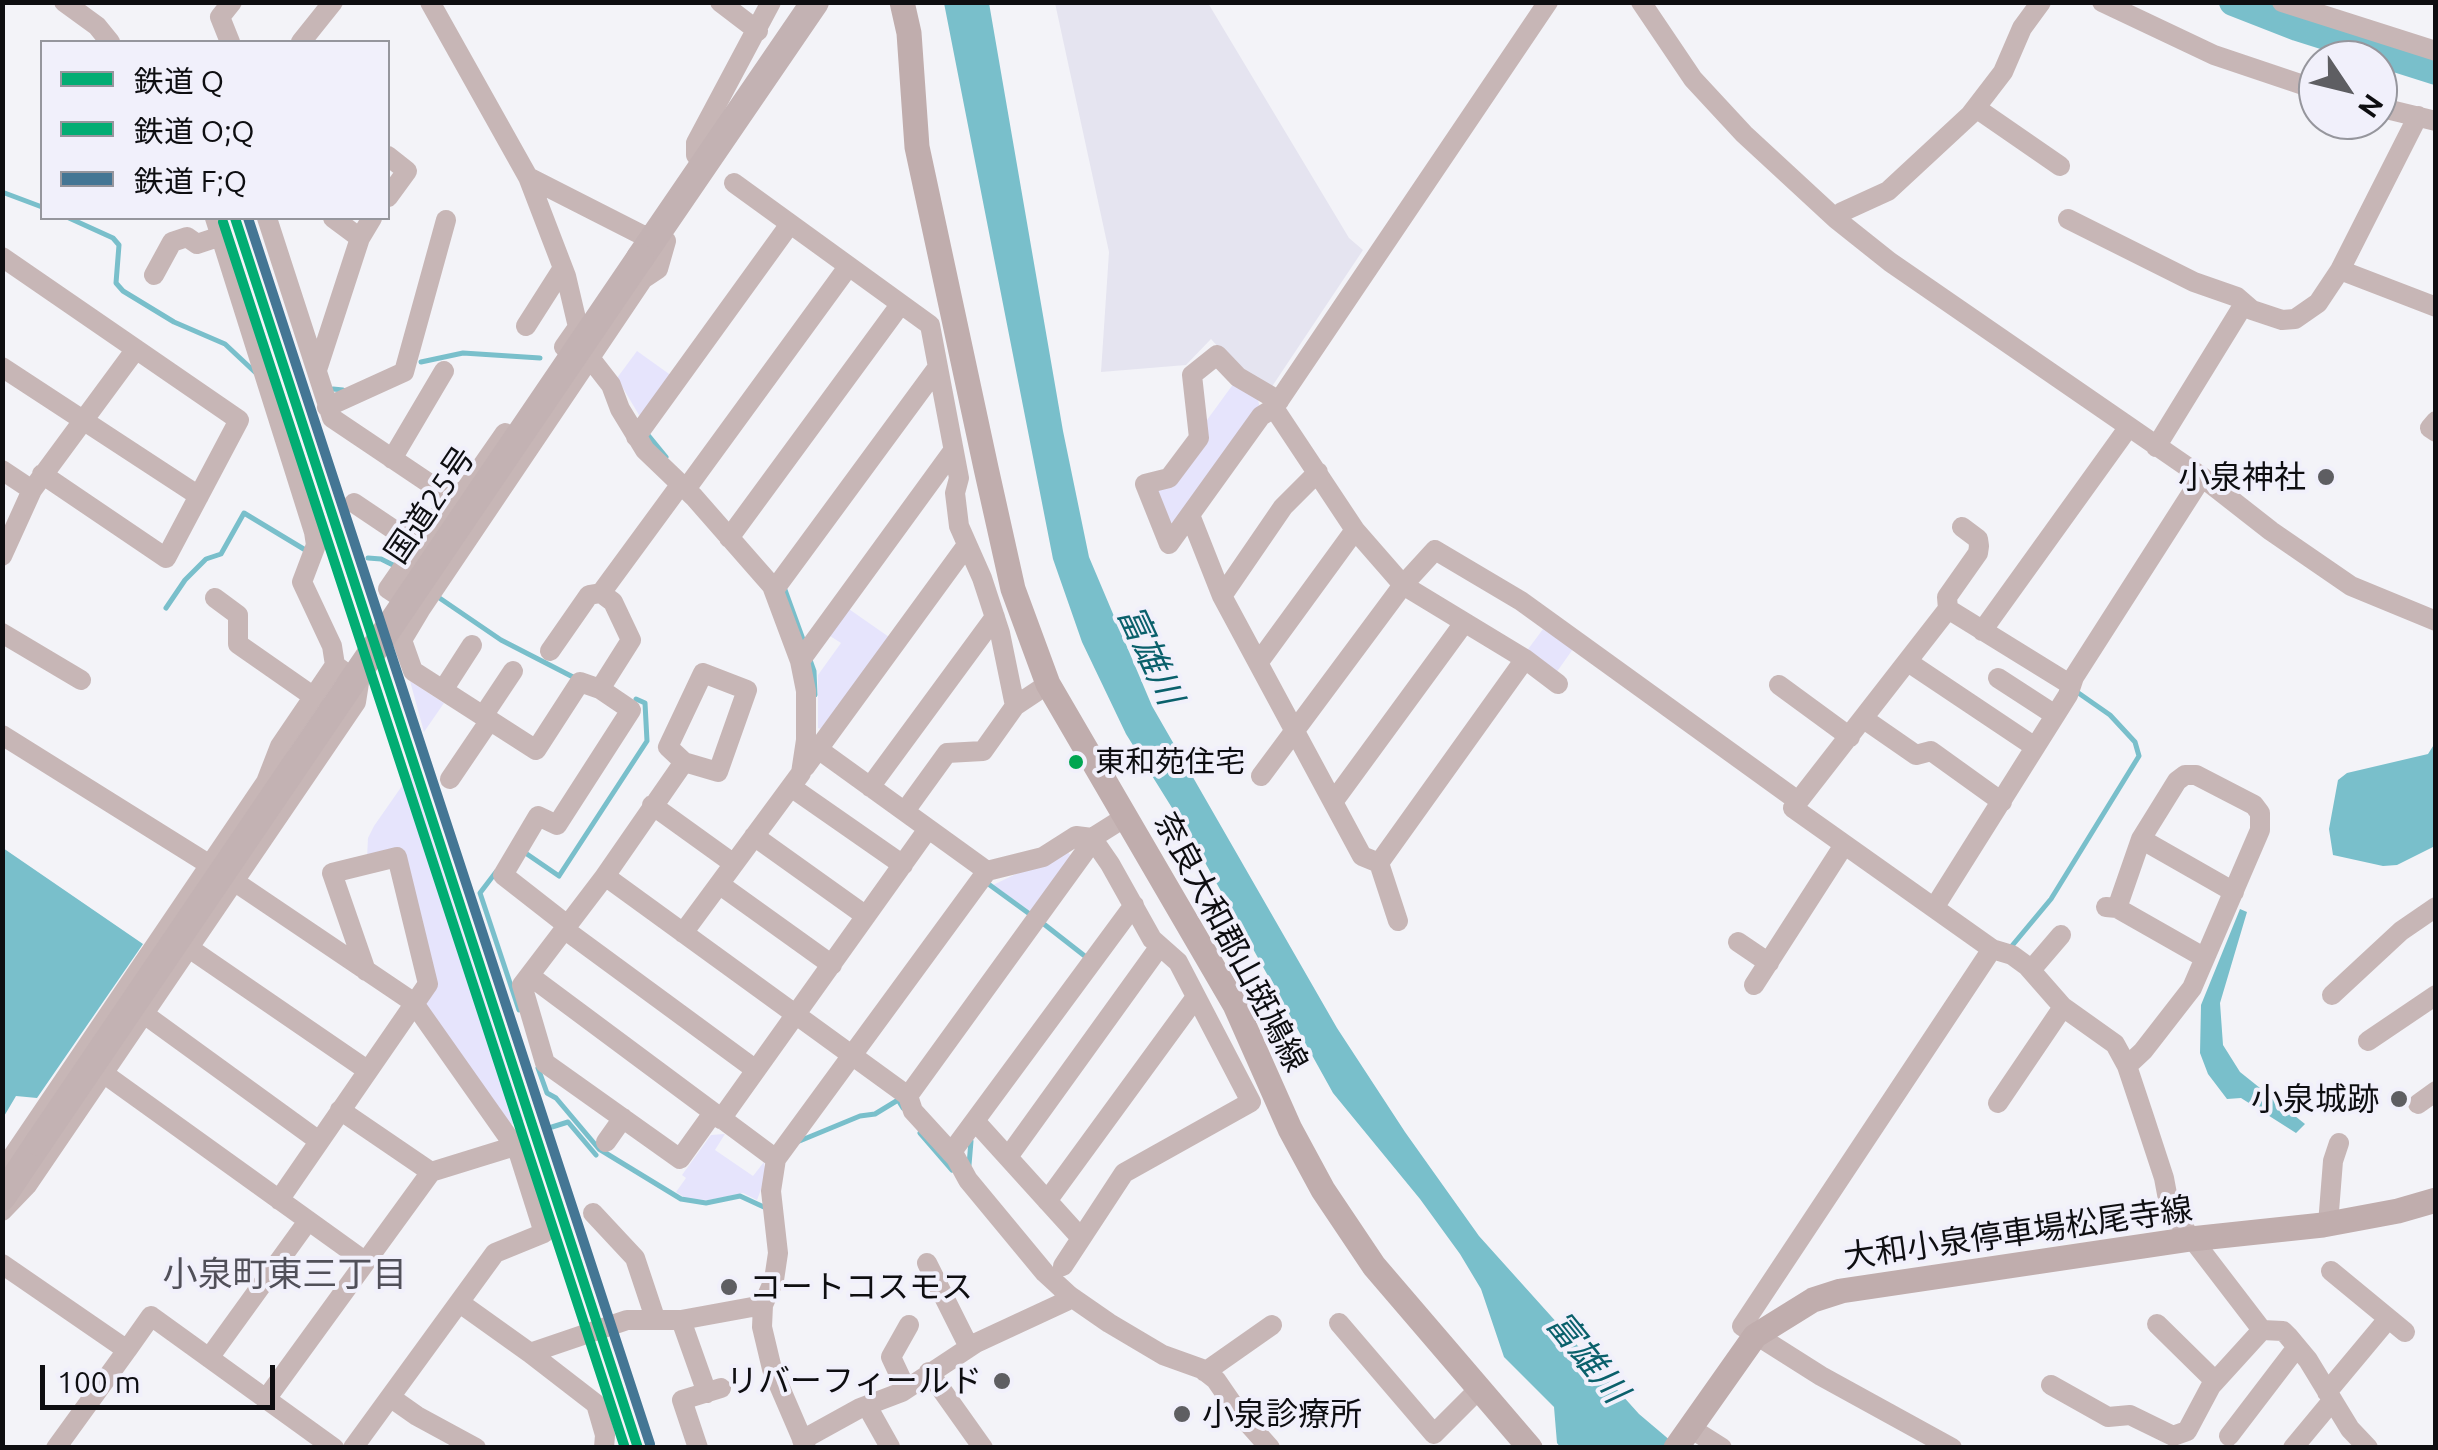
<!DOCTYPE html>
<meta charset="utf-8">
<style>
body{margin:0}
#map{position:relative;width:2438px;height:1450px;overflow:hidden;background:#f3f3f8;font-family:Ubuntu,"Noto Sans JP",sans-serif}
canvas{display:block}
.frame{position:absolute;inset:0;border:5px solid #0e0e11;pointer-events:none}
.legend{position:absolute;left:40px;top:40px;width:350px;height:180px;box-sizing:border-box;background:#f1f0fb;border:2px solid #96969d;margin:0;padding:12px 18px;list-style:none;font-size:30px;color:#0e0e11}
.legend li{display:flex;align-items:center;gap:20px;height:50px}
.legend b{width:50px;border:2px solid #96969d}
.north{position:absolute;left:2298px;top:40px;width:100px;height:100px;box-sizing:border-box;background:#f1f0fb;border:2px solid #96969d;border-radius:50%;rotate:125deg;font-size:28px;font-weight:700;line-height:40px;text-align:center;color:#0e0e11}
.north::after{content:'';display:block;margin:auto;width:35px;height:45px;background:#5e5e62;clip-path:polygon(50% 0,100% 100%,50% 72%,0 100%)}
.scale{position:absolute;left:40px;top:1365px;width:235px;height:45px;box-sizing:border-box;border:5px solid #0e0e11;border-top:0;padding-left:12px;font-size:30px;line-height:35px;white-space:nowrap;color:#0e0e11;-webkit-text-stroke:8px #f1f0fb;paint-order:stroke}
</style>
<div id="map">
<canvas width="2438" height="1450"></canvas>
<div class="frame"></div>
<ul class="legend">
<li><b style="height:12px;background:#02ad73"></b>鉄道 Q</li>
<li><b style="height:12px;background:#02ad73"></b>鉄道 O;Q</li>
<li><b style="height:12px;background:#447694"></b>鉄道 F;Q</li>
</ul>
<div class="north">N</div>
<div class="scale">100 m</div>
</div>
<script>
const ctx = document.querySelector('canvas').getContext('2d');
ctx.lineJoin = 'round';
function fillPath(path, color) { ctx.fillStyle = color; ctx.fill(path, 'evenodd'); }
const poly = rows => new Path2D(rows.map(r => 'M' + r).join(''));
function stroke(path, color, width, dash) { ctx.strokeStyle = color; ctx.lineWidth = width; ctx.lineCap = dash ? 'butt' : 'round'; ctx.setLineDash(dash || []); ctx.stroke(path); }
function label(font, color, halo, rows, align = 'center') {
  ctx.font = font + ' Ubuntu,"Noto Sans JP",sans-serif'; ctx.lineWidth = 8; ctx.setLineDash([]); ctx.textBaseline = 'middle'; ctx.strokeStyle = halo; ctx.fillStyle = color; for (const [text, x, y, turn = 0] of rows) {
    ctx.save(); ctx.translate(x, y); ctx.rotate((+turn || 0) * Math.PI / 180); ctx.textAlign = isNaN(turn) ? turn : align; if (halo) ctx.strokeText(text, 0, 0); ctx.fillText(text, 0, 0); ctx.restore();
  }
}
fillPath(poly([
 [1055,3,1208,3,1349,238,1363,250,1271,388,1237,368,1211,339,1186,365,1101,372,1109,252]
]), '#e5e4f0');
fillPath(poly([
 [637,351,672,376,645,414,639,415,617,378],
 [1234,383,1257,396,1260,408,1178,522,1167,523,1155,491,1203,438,1207,420],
 [846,607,889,637,821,729,818,728,818,675,841,643,827,634],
 [1543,629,1573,649,1556,673,1526,652],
 [410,681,444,703,424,732],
 [411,773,524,1121,508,1125,421,1000,401,853,367,858,368,838,374,826],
 [1066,850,1072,857,1033,913,993,885],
 [725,1134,715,1150,753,1176,764,1162,766,1176,757,1200,743,1193,708,1200,687,1199,676,1192,686,1178,682,1175,711,1135]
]), '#e6e4fc');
fillPath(poly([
 [944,3,989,3,1063,431,1089,557,1152,706,1337,1028,1405,1132,1479,1236,1639,1414,1678,1447,1561,1448,1557,1443,1554,1407,1504,1357,1481,1289,1460,1254,1420,1199,1333,1093,1197,848,1126,734,1082,642,1053,559],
 [2435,743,2435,846,2397,865,2383,866,2333,855,2329,829,2338,780,2347,773,2428,754],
 [3,848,143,944,37,1098,16,1096,3,1118],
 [2240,909,2247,912,2220,1003,2223,1045,2240,1072,2305,1124,2296,1133,2241,1098,2227,1099,2208,1074,2200,1053,2201,1005]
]), '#79bfcb');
stroke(poly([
 [2,192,42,207],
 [69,218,113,238,119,245,116,283,123,291,174,322,225,344,257,374],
 [421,362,463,353,540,358],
 [333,389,343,390],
 [648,435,666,457],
 [368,558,381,559,393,565],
 [784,587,804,642],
 [438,597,501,640,573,677],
 [166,608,185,580,206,559,221,554,244,513,307,551],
 [809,657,814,671,815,695],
 [524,852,559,876,647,741,645,703,636,699],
 [496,872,480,893,519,1010],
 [987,883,1031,915],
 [1040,921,1086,957],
 [2011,947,2051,899,2139,756,2135,742,2110,715,2077,692],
 [538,1068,547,1093,556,1098,599,1149,681,1199,706,1203,740,1196,766,1208],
 [552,1127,568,1122,596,1155],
 [920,1133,952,1170],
 [797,1142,860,1116,875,1114,898,1100,903,1108],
 [969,1165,971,1141]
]), '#79bfcb', 5);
stroke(poly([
 [2233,2,2297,27,2436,71]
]), '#79bfcb', 28);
stroke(poly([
 [64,2,97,26,110,42],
 [430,2,528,177,642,235,656,235,666,241,658,269,643,279,420,610,388,589,451,498,466,489,505,433],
 [720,2,758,31],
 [1641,2,1693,79,1744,134,1836,219,1890,262,2202,477,2271,531,2351,586,2436,621],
 [2102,2,2214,55,2318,90],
 [2282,2,2436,51],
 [230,42,220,17,232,2],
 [301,42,333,2],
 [2378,107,2436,121],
 [1976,108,2060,166],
 [388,156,407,171,388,197],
 [706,163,696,155,696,143,771,2],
 [528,177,566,276,578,327,564,347],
 [734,183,930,325,959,478,955,493,959,526,982,578,1000,633,1015,706],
 [215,218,314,532,316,545,302,582,332,646,335,665],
 [267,218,332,418,451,498],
 [333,218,360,238],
 [1836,219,1842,212,1888,191,1970,115,2003,72,2022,28,2041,2],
 [2068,219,2194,282,2237,297,2252,310,2282,320,2295,319,2318,303,2340,270,2418,116],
 [2,257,239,420,166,558,42,474],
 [2340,270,2436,307],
 [154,275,172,242,187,237,197,244,221,236],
 [526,326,563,268],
 [590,358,611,385,620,409,645,450,694,497,772,586,800,661,806,691,806,740,801,773,683,933],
 [2,367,199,496],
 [317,370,360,238,372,218],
 [327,407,404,372,446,220],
 [1274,408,1355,530,1403,585,1525,659,1558,684],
 [2436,421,2430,428,2436,432],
 [636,437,790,224],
 [2156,447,2244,304],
 [392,459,444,371],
 [2,470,32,490],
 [686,489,848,267],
 [354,503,418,546],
 [1190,515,1222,596,1362,856,1379,863],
 [1962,527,1978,539,1979,546,1978,553,1947,597,1948,609,1793,808,1992,949,2012,955,2027,966,2063,1007,2115,1044,2127,1066,2144,1117,2164,1178,2170,1210,2262,1330,2283,1331,2288,1336,2308,1360,2350,1429,2368,1448],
 [729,538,900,305],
 [1169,544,1261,416,1274,408,1548,2],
 [1169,544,1145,484,1169,478,1199,438,1192,375,1217,355,1238,377,1279,401],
 [2,556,32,490,136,349],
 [774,590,938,367],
 [1222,596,1283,507,1318,472],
 [215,598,238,615,238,644,314,697],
 [1948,609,2071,685],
 [420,610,402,640,413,671,536,750,580,682,600,689,631,710,557,825,538,816,503,875,567,925],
 [1982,631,2128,428],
 [2,633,81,680],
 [550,651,589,595,601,593],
 [800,661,953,451],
 [1908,662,2035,747],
 [1258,663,1355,530],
 [703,673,747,690,718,772,684,762,668,747,703,673],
 [1998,678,2055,715],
 [1779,685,1850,737],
 [600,689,631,640,613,602,601,593,681,484],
 [443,690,472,645],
 [483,716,513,671],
 [1864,719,1916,755,1931,751,2002,802],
 [2,735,210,865,413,1002,518,1151,544,1233,495,1253,353,1448],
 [818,749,987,871],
 [684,762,605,876,522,985,545,1063,680,1159,713,1113],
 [805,767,967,545],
 [1261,776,1403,585,1435,550,1521,601,1798,801],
 [450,779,490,720],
 [791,787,903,865],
 [870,787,995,617],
 [1333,802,1464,623],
 [652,805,734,864],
 [905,811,947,753,983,751,1015,706,1048,684],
 [754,836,866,916],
 [2141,839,2234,892],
 [1379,863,1525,659],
 [1379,863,1398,921],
 [605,876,908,1096,913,1111,956,1158,968,1180,1045,1273,1070,1296,1109,1323,1163,1355,1202,1369,1216,1380,1238,1412,1270,1448],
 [719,884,832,965],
 [2106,907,2117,908,2205,958],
 [1934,908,2068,695,2074,677,2202,477],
 [2117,908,2141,839,2177,781,2185,775,2196,775,2254,805,2260,813,2260,830,2192,988,2143,1051,2127,1066],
 [564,929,756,1070],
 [1738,942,1769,963],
 [189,948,367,1070],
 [2031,970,2061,935],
 [530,976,776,1159],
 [1754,985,1844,845],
 [2332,995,2401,931,2436,907],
 [144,1014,319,1141],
 [2368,1041,2436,995],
 [103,1073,366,1262],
 [908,1096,1092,842],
 [1998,1103,2063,1007],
 [2418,1104,2436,1091],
 [340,1110,431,1172],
 [721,1119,928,829],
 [975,1121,1081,1238],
 [606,1142,623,1118],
 [951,1153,1134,905],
 [1008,1157,1160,946],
 [2,1172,266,782,280,746,335,665,359,683,356,702,27,1185,2,1211],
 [279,1200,428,984,397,857,332,873,366,971],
 [1047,1201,1196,997],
 [593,1213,635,1258,655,1318],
 [2328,1224,2333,1161,2339,1143],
 [927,1263,969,1347],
 [2,1264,127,1350,151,1316,334,1448],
 [1063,1266,1124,1173,1251,1102,1178,962,1152,939,1110,864,1092,838],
 [2331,1271,2405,1332],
 [460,1303,530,1353,627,1320,681,1320,763,1305],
 [681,1320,707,1393],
 [1339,1323,1434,1434,1478,1390],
 [2157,1324,2215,1381],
 [530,1353,596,1404,605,1435,604,1448],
 [209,1358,308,1221],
 [929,1372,983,1448],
 [1205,1372,1272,1325],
 [2051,1385,2108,1417,2130,1415,2173,1436,2187,1431,2211,1386,2262,1330],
 [906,1389,891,1357,909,1325],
 [2327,1392,2388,1319],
 [390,1397,417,1416,476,1448],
 [266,1399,431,1172,515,1146],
 [867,1406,890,1447],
 [1692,1429,1722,1448],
 [2229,1436,2297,1347],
 [802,1440,860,1408,902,1392,976,1343,1073,1298],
 [56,1448,127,1350],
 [698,1448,682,1400,721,1388],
 [806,1448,772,1369,762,1327,763,1305,774,1280,778,1253,771,1191,776,1159,987,871,1043,857,1076,836,1092,838,1127,816],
 [1952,1448,1821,1376,1742,1326,1992,949],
 [2293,1448,2332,1401]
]), '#c7b6b6', 20);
stroke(poly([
 [902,2,909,33,917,147,986,468,1013,589,1048,684,1235,1005,1290,1129,1323,1190,1374,1266,1530,1448],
 [1676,1448,1755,1336,1813,1300,1841,1291,2191,1239,2323,1225,2398,1211,2436,1200]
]), '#c0adad', 25);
stroke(poly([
 [640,258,815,2],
 [2,1197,39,1142]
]), '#c3b2b3', 28);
stroke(poly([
 [39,1142,640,258]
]), '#c3b2b3', 28);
stroke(poly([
 [235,218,638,1448]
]), '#02ad73', 10);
stroke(poly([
 [223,222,625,1448]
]), '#02ad73', 10);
stroke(poly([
 [248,218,650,1444]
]), '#447694', 10);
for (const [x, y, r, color] of [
 [2326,477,10,"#5e5e62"],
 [1076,762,9,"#00a651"],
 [2399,1099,10,"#5e5e62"],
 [729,1287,10,"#5e5e62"],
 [1002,1381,10,"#5e5e62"],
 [1182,1414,10,"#5e5e62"]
]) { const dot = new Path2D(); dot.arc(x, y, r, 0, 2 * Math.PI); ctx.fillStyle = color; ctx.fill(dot); stroke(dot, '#f1f0fb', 4); }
label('30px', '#0e0e11', '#f1f0fb', [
 ["東和苑住宅",1095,762]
], 'left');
label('32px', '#0e0e11', '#f1f0fb', [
 ["小泉神社",2306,477],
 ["小泉城跡",2379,1099],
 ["コートコスモス",749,1287,"left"],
 ["リバーフィールド",982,1381],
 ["小泉診療所",1202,1414,"left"]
], 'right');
label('32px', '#0e0e11', '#f1f0fb', [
 ["国道25号",430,505,-56],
 ["奈良大和郡山斑鳩線",1231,942,62],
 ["大和小泉停車場松尾寺線",2018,1233,-8]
]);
label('italic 35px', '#0a606b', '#f1f0fb', [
 ["富雄川",1150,655,65],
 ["富雄川",1587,1357,51]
]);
label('35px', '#515059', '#f1f0fb', [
 ["小泉町東三丁目",285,1274]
]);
</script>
